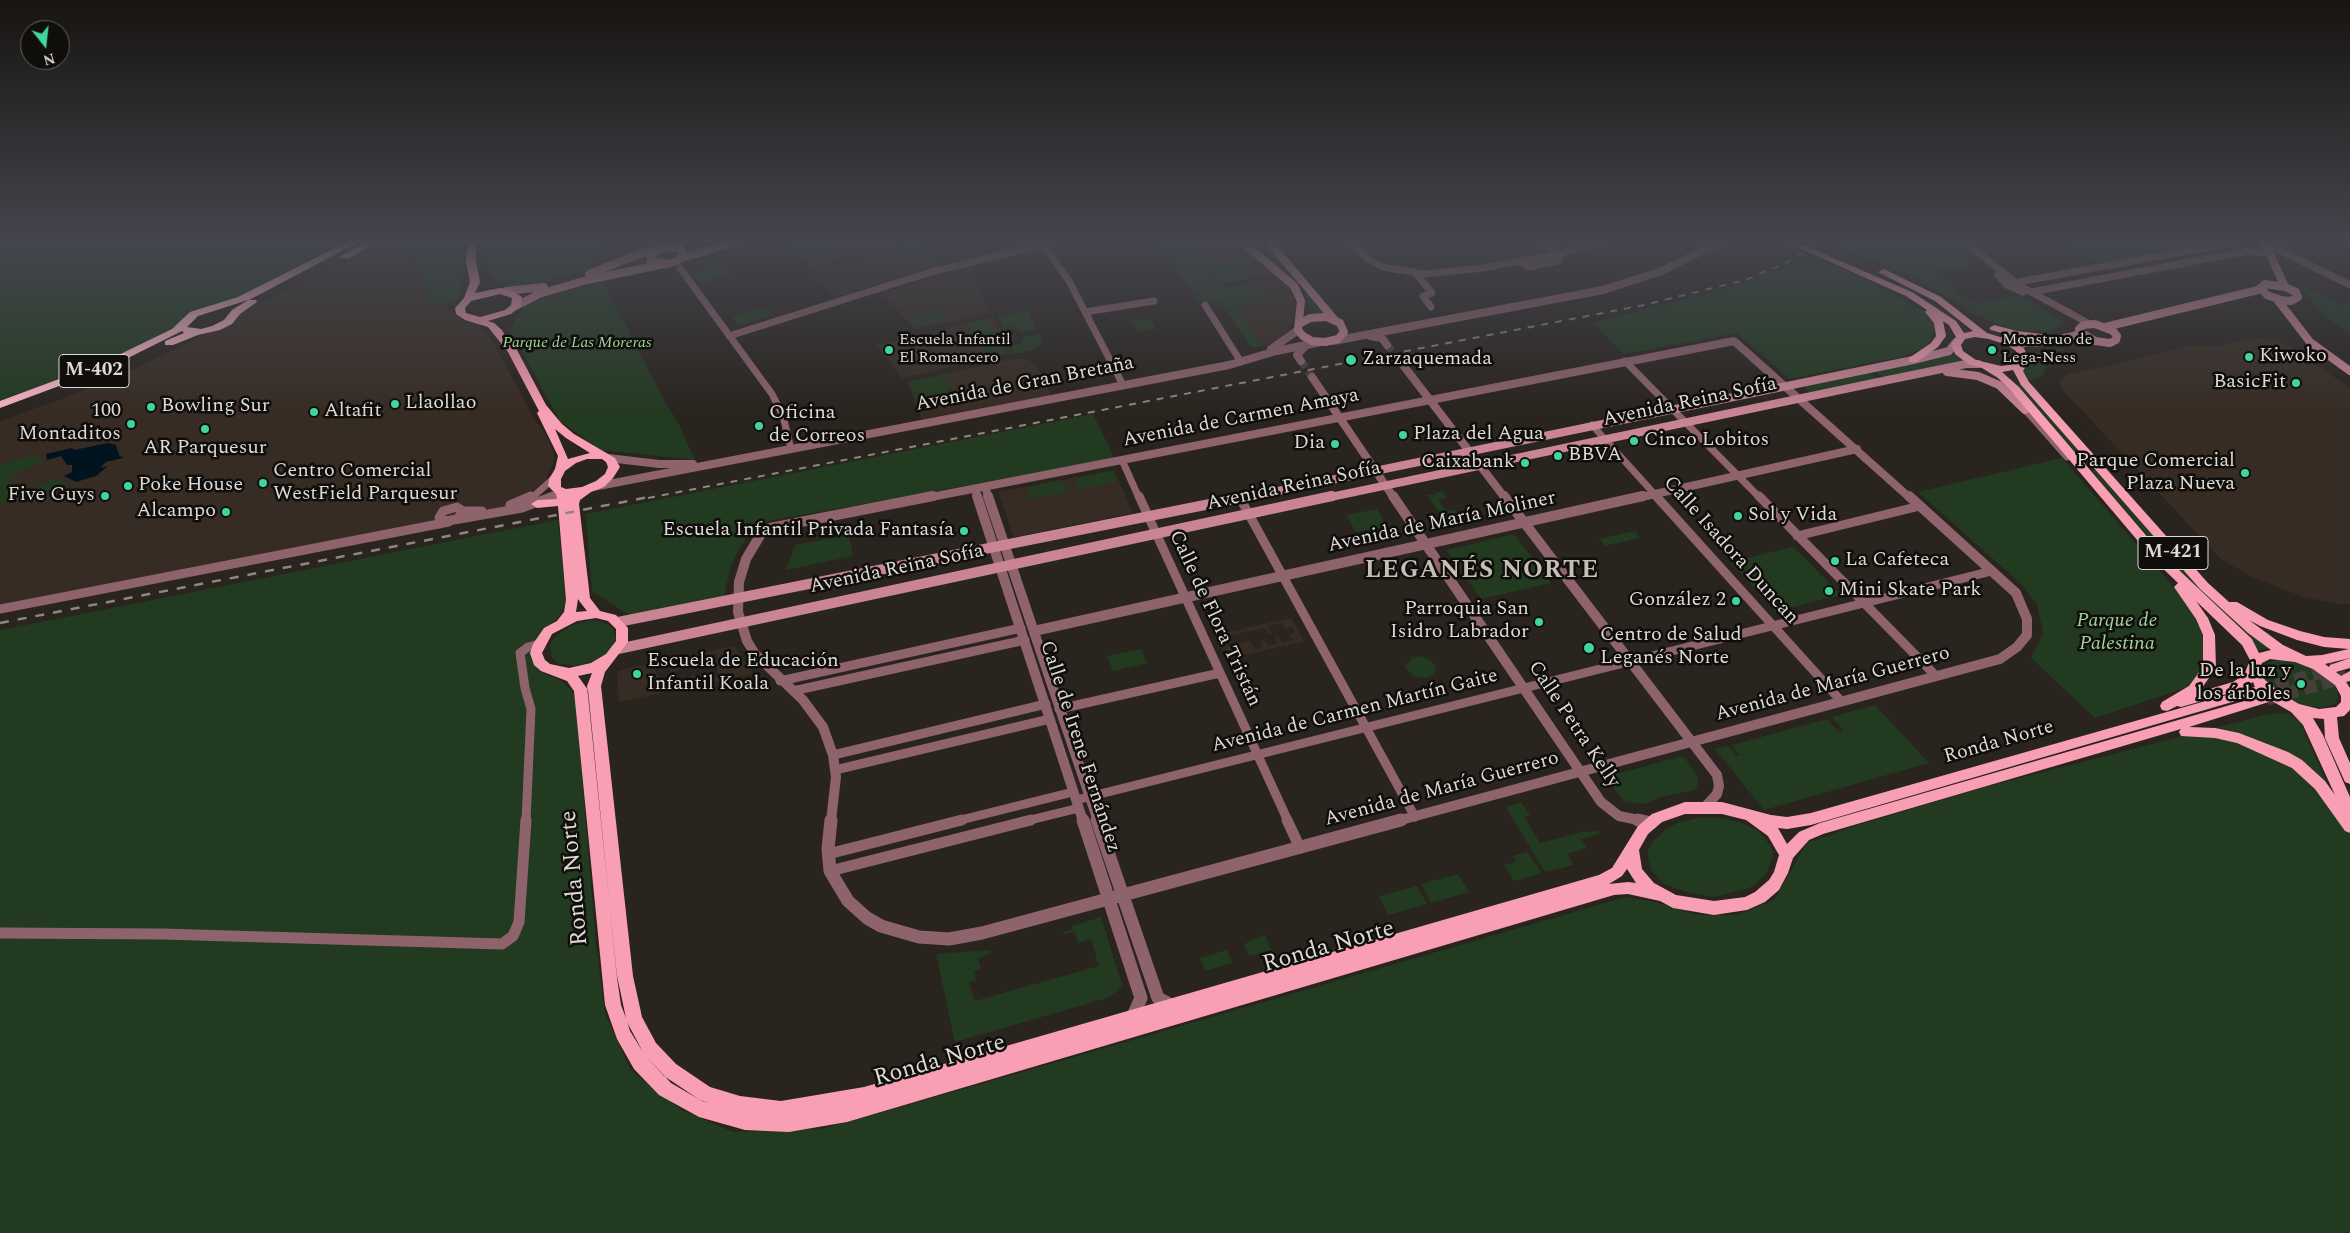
<!DOCTYPE html>
<meta charset="utf-8">
<style>
body{margin:0}
#map{position:relative;width:2350px;height:1233px;overflow:hidden;background:#2a241f;font-family:Spectral,serif}
canvas{display:block}
.north{position:absolute;left:20px;top:20px;width:50px;height:50px;box-sizing:border-box;background:#100e0b;border:1px solid #625f5c;border-radius:50%;rotate:164deg;font-size:14px;font-weight:700;line-height:20px;text-align:center;color:#ddd9d6}
.north::after{content:'';display:block;margin:auto;width:18px;height:22px;background:#41d4a1;clip-path:polygon(50% 0,100% 100%,50% 72%,0 100%)}
</style>
<div id="map">
<canvas width="2350" height="1233"></canvas>
<div class="north">N</div>
</div>
<script>
const ctx = document.querySelector('canvas').getContext('2d');
ctx.lineJoin = 'round';
function fillPath(path, color) { ctx.fillStyle = color; ctx.fill(path, 'evenodd'); }
const poly = rows => new Path2D(rows.map(r => 'M' + r).join(''));
function stroke(path, color, width, dash) { ctx.strokeStyle = color; ctx.lineWidth = width; ctx.lineCap = dash ? 'butt' : 'round'; ctx.setLineDash(dash || []); ctx.stroke(path); }
function label(font, color, halo, rows, align = 'center') {
  ctx.font = font + ' Spectral,serif'; ctx.lineWidth = 5; ctx.setLineDash([]); ctx.textBaseline = 'middle'; ctx.strokeStyle = halo; ctx.fillStyle = color; for (const [text, x, y, turn = 0] of rows) {
    ctx.save(); ctx.translate(x, y); ctx.rotate((+turn || 0) * Math.PI / 180); ctx.textAlign = isNaN(turn) ? turn : align; if (halo) ctx.strokeText(text, 0, 0); ctx.fillText(text, 0, 0); ctx.restore();
  }
}
fillPath(poly([
 [382,243,398,247,412,262,431,303,454,302,446,307,464,321,479,324,491,338,534,419,544,431,554,453,553,463,545,481,523,498,524,509,0,612,0,421,62,399,143,365,201,336,258,304],
 [797,243,896,243,812,268,789,245],
 [910,243,919,243,941,264,835,297,812,273],
 [1191,243,1236,243,1274,274,1218,284],
 [970,266,990,313,915,329,882,293],
 [1281,277,1291,287,1297,308,1296,319,1282,337,1263,347,1221,288],
 [994,317,1012,353,902,378,876,345],
 [2257,338,2275,340,2291,347,2350,388,2350,604,2339,604,2304,597,2272,585,2248,575,2220,558,2060,387,2060,379,2067,375,2195,345,2211,347],
 [1012,359,1024,359,1036,364,1051,395,922,419,907,382],
 [1114,470,1133,513,1014,537,998,492],
 [1291,618,1304,641,1228,659,1216,635],
 [1282,623,1285,629,1292,627,1295,633,1290,634,1293,640,1282,643,1278,636,1275,637,1278,643,1268,646,1264,640,1260,641,1263,647,1255,649,1250,641,1228,646,1223,637,1264,628,1268,634,1272,633,1268,626],
 [734,646,753,674,619,702,617,671],
 [716,653,717,663,714,666,717,666,718,677,696,681,695,675,690,676,690,683,656,690,656,679,659,678,659,675,656,675,655,665,669,662,670,672,679,671,678,661,693,658,694,667,702,666,702,656]
]), '#372c23');
fillPath(poly([
 [0,243,346,243,252,293,210,306,169,332,83,374,0,403],
 [389,243,464,243,462,280,457,301,432,303,414,260,399,247],
 [483,243,597,243,603,250,593,253,595,268,528,287,509,287,496,283,481,251],
 [800,243,831,243,836,248,803,258,792,245],
 [916,243,930,256,902,265,888,252],
 [1159,243,1189,243,1222,289,1255,283,1268,299,1234,306,1263,347,1251,347,1221,303,1199,302],
 [1253,243,1267,243,1330,315,1311,316,1305,291,1283,267],
 [1836,243,1951,243,1979,265,1932,270,1965,297,1975,303,2018,295,2065,322,2047,333,2005,328,1971,312,1913,275,1841,249],
 [2069,243,2191,243,2195,246,2094,264],
 [1809,258,1844,269,1920,309,1927,314,1935,326,1931,341,1921,349,1904,356,1790,379,1737,333,1625,354,1593,323,1727,288],
 [1240,261,1253,278,1220,284,1208,266],
 [722,265,730,275,700,284,693,273],
 [605,280,607,283,603,284,608,290,660,393,679,425,695,460,601,450,560,421,510,329,524,307,535,300],
 [2306,287,2340,305,2350,303,2350,334,2319,311,2303,289],
 [767,308,773,315,738,326,731,316,755,309],
 [941,309,949,317,917,328,910,320],
 [1028,310,1037,329,1022,332,1010,326,1004,330,1014,336,1010,344,1020,345,1024,337,1039,334,1043,342,1036,349,1014,354,997,316],
 [1150,318,1156,329,1137,332,1131,321],
 [986,319,1007,353,988,357,967,324],
 [2065,348,2052,356,2045,365,2043,376,2029,381,2024,375,2023,372,2031,363,2033,353],
 [1953,353,1965,362,1884,379,1873,370],
 [1868,371,1879,380,1812,394,1802,385],
 [944,375,953,397,918,404,910,382],
 [2021,384,2088,462,2084,462,2017,385],
 [1093,414,1115,459,768,521,751,531,739,549,730,569,724,597,631,616,592,591,586,514],
 [34,455,34,458,41,456,42,462,10,476,20,494,57,478,68,485,3,505,0,501,0,465],
 [2062,458,2190,606,2206,643,2200,683,2095,718,2031,658,2043,633,2037,604,2020,583,1918,492],
 [1113,470,1118,481,1079,489,1075,478],
 [2091,470,2095,470,2184,571,2269,648,2259,650,2171,563],
 [1063,480,1068,492,1031,499,1027,487],
 [1442,491,1447,498,1438,500,1447,511,1456,510,1460,516,1457,514,1445,519,1427,495,1435,495,1434,493],
 [1377,509,1387,526,1356,532,1346,515],
 [558,520,566,602,559,617,540,634,530,652,537,668,544,673,562,681,575,694,596,944,605,1014,631,1070,682,1110,733,1132,820,1129,884,1112,1626,897,1655,902,1698,915,1737,915,1774,900,1807,843,1855,826,1985,787,2269,714,2288,713,2300,722,2350,835,2350,1233,0,1233,0,630],
 [1635,531,1640,538,1605,546,1599,539],
 [1514,534,1551,583,1481,599,1446,550],
 [849,535,853,556,786,570,795,545],
 [1794,547,1818,572,1841,595,1776,611,1730,562],
 [590,620,600,621,613,628,616,639,609,652,593,662,574,666,557,663,552,658,550,645,554,638,570,626],
 [1141,649,1147,663,1113,671,1107,656],
 [1421,656,1430,660,1436,666,1434,674,1427,678,1413,676,1405,667,1412,658],
 [2278,659,2289,660,2312,668,2331,682,2337,690,2338,697,2336,703,2321,708,2298,704,2286,699,2268,685,2263,677,2262,670,2264,665],
 [1875,705,1929,763,1764,810,1715,749,1728,746,1737,756,1740,755,1732,745,1827,719,1839,732,1844,731,1832,717],
 [1683,756,1698,776,1697,787,1694,790,1661,797,1644,804,1625,802,1605,777],
 [1521,802,1530,815,1524,817,1540,843,1582,832,1598,831,1600,834,1581,839,1587,848,1567,854,1574,865,1545,872,1506,807],
 [1712,817,1740,822,1758,831,1771,846,1773,855,1767,872,1757,883,1749,888,1715,897,1690,893,1664,884,1651,870,1647,853,1651,844,1667,828,1678,823,1697,818],
 [1527,852,1542,873,1514,881,1504,865,1516,862,1513,856],
 [1458,874,1469,892,1431,903,1421,884],
 [1417,886,1427,904,1388,915,1379,896],
 [1101,917,1122,985,1117,991,1107,998,955,1042,936,954,990,950,991,954,978,958,981,969,974,971,976,980,969,982,975,1001,1099,966,1091,939,1078,943,1075,932,1063,934,1063,932,1073,929,1072,926],
 [1265,935,1271,950,1249,956,1244,944],
 [1227,950,1232,963,1205,971,1200,958]
]), '#223a20');
fillPath(poly([
 [108,443,116,445,119,455,123,458,106,462,100,468,108,466,96,476,76,482,64,476,72,472,72,465,67,465,61,456,47,460,46,454,72,448,74,450]
]), '#001420');
stroke(poly([
 [1387,345,1400,361],
 [1301,361,1312,377]
]), '#453f3a', 8, [8, 4]);
stroke(poly([
 [2258,691,2335,668],
 [2267,699,2346,677]
]), '#453f3a', 13, [13, 6]);
stroke(poly([
 [1042,243,1069,281,1123,385],
 [1351,243,1368,259,1383,267,1424,274,1482,268,1558,254,1598,243],
 [1544,243,1558,254],
 [1966,243,2020,286,2090,324],
 [2265,243,2350,285],
 [1520,261,1528,267,1558,261,1559,259,1555,255],
 [680,268,772,394,783,416,791,449],
 [1416,274,1432,293,1423,296,1431,307],
 [1998,275,2007,285,2023,292],
 [2018,282,2231,243],
 [2031,292,2248,251,2263,253],
 [1205,305,1241,362],
 [1085,312,1154,301],
 [729,336,931,272,1050,243],
 [1625,361,1760,498],
 [2021,405,2067,457],
 [1592,425,1658,498],
 [1122,460,1139,498],
 [528,498,535,495,555,477],
 [550,498,562,493]
]), '#8e636c', 7);
stroke(poly([
 [1139,496,1288,821],
 [1656,496,1841,701],
 [1759,496,1936,676],
 [1240,498,1415,817],
 [510,505,531,496],
 [457,507,463,511,457,519,445,521,439,518,443,511,457,507],
 [463,511,482,511],
 [454,520,522,508,553,496],
 [1797,536,1920,506],
 [0,609,449,522],
 [780,681,1021,628],
 [793,691,1025,640],
 [1059,709,1220,673],
 [833,755,1046,704],
 [835,770,1050,719],
 [1076,800,1992,571],
 [526,821,531,709,525,688,520,653,528,647,539,644],
 [957,821,1073,792],
 [1026,821,1079,808]
]), '#8e636c', 9);
stroke(poly([
 [1287,820,1300,848],
 [828,854,962,820],
 [830,871,1031,820],
 [0,933,163,934,502,944,513,936,519,922,526,820]
]), '#8e636c', 11);
stroke(poly([
 [1370,336,1382,338,1387,345],
 [1333,341,1603,290,1659,272,1719,243],
 [1271,349,1298,330],
 [1301,361,1297,355,1306,345],
 [1400,361,1505,498],
 [1312,377,1394,498],
 [608,458,659,464,693,464],
 [593,487,1229,365,1276,351,1321,342],
 [985,487,989,498],
 [975,489,978,498],
 [926,498,1734,341,1910,498],
 [1637,498,1857,449]
]), '#8e636c', 8);
stroke(poly([
 [977,496,1083,821],
 [988,496,1098,821],
 [1393,496,1601,802,1619,816,1643,821],
 [1504,496,1717,775,1719,786,1717,794,1705,807],
 [1034,631,1643,496],
 [831,821,836,777,833,755,823,727,803,700,755,654,747,641,738,612,739,582,746,559,761,534,770,528,933,496],
 [1397,821,2000,659,2017,647,2027,635,2027,619,2016,593,1909,496]
]), '#8e636c', 10);
stroke(poly([
 [831,820,828,849,830,871,848,901,867,918,881,926,919,937,949,939,982,933,1401,820],
 [1083,820,1141,998,1133,1016],
 [1097,820,1158,998,1171,1005],
 [1638,820,1651,823]
]), '#8e636c', 13);
stroke(poly([
 [1244,243,1294,286,1301,301,1298,330,1303,336,1312,341,1325,342,1338,339,1344,332,1340,323,1327,317,1310,318,1299,324],
 [1270,243,1334,319],
 [2265,243,2285,287],
 [666,247,681,248,684,255,677,261,667,264,651,261,651,254,666,247],
 [682,258,733,243],
 [589,274,639,254,654,251],
 [506,291,544,287],
 [2276,298,2310,342,2350,371],
 [516,306,539,294,587,280,664,264],
 [2095,324,2113,331,2117,336,2116,340,2110,343,2095,341,2080,332,2079,329,2083,325,2095,324],
 [2105,327,2258,290,2265,284,2285,287,2296,292,2298,297,2291,301,2281,300,2267,295,2261,288],
 [2004,340,2017,343,2036,343,2074,336,2080,332],
 [1947,372,1978,376,1999,385,2025,410],
 [1244,498,1913,360,1949,351,1956,342],
 [1326,498,1883,381,1966,364,1978,364]
]), '#ca8595', 8);
stroke(poly([
 [618,622,1250,496],
 [618,649,1332,496]
]), '#ca8595', 10);
fillPath(poly([
 [468,243,476,243,476,261,480,282,475,293,500,288,513,291,522,297,521,306,511,314,488,321,494,323,502,330,509,342,516,348,546,405,562,424,574,434,615,458,620,467,613,478,604,487,591,492,580,500,579,504,590,598,600,611,616,615,628,628,628,642,605,672,601,686,633,976,642,1017,656,1043,676,1064,710,1087,740,1096,781,1101,864,1087,1599,875,1612,868,1638,826,1652,814,1685,802,1722,802,1771,815,1787,817,1811,813,2255,687,2253,682,2237,691,2181,707,2177,706,2167,711,2162,710,2160,706,2162,702,2189,686,2203,667,2203,635,2196,619,2174,587,2178,583,2154,560,2011,391,1998,378,1982,368,1968,364,1955,354,1951,345,1956,337,1949,325,1943,321,1946,336,1938,347,1917,362,1909,362,1909,358,1931,343,1936,336,1934,323,1925,312,1927,310,1906,296,1788,243,1799,243,1912,292,1956,321,1964,333,1973,331,1935,301,1878,272,1883,269,1886,270,1941,297,1987,333,2013,341,2024,348,2029,361,2023,371,2029,382,2208,583,2229,602,2237,602,2268,620,2300,631,2324,637,2350,639,2350,658,2325,664,2329,667,2330,665,2350,658,2350,668,2336,672,2341,676,2350,671,2350,681,2346,682,2350,688,2350,710,2344,716,2337,717,2339,738,2350,763,2350,784,2345,782,2325,738,2324,719,2313,718,2323,735,2350,797,2350,833,2345,831,2315,789,2292,768,2237,743,2215,738,2181,736,2179,732,2181,729,1823,834,1809,840,1793,858,1788,873,1779,890,1765,902,1747,910,1714,915,1673,908,1660,901,1628,894,1614,895,847,1122,789,1132,745,1130,699,1117,659,1095,634,1069,617,1039,605,1005,574,691,567,681,541,671,534,665,530,653,533,644,544,628,557,621,564,612,566,600,558,506,537,508,531,504,537,500,557,499,556,494,548,486,549,479,555,469,558,456,537,413,539,411,508,352,488,327,465,320,456,314,455,308,464,298,470,282,466,261,468,243],
 [500,294,512,298,511,305,505,310,480,317,466,313,465,308,471,301,500,294],
 [1975,337,1989,339,2007,345,2016,351,2019,361,2016,364,2001,366,1976,360,1963,351,1961,345,1965,339,1975,337],
 [2013,370,2021,385,2200,589,2248,633,2271,650,2259,653,2252,639,2162,554,2019,387,2002,372,2013,370],
 [555,429,566,438,590,453,568,459,555,429],
 [587,459,602,459,606,462,608,467,605,474,596,481,582,487,566,489,561,487,561,479,565,471,576,463,587,459],
 [578,599,580,602,587,611,576,612,578,599],
 [2196,601,2242,645,2250,660,2244,675,2233,682,2199,692,2216,668,2215,635,2208,618,2196,601],
 [596,618,608,621,616,629,616,641,606,654,591,663,569,668,550,664,545,660,542,653,552,634,577,621,596,618],
 [2249,620,2260,626,2297,640,2324,647,2349,649,2322,655,2306,656,2283,645,2249,620],
 [2270,659,2295,662,2313,669,2335,685,2341,696,2341,702,2336,707,2319,709,2299,704,2282,694,2265,680,2260,670,2262,663,2270,659],
 [592,673,587,686,617,976,626,1018,621,1005,617,978,588,690,578,676,592,673],
 [2263,693,2265,695,1820,823,1799,832,1787,844,1778,828,1787,829,1811,825,2263,693],
 [2272,701,2291,712,2303,725,2335,795,2325,781,2302,760,2288,752,2239,733,2215,728,2189,727,2272,701],
 [1685,814,1722,814,1746,820,1768,836,1779,855,1774,872,1769,880,1755,892,1745,897,1714,901,1676,895,1654,883,1642,869,1639,850,1648,834,1662,822,1685,814],
 [1627,869,1636,883,1628,882,1609,884,1622,876,1627,869],
 [627,1021,628,1024,643,1052,630,1031,627,1021],
 [645,1055,664,1076,700,1100,710,1103,702,1101,671,1083,645,1055],
 [1994,325,2017,331,2058,336,2063,339,2058,342,2016,337,1991,330,1989,328,1994,325]
]), '#f99fb4');
fillPath(poly([
 [345,243,357,243,249,300,256,300,257,302,240,314,232,324,220,330,198,335,173,345,165,345,165,341,184,333,182,331,110,367,0,408,0,401,102,363,172,329,190,312,238,297,345,243],
 [248,300,232,310,224,320,212,326,201,329,187,327,198,316,248,300],
 [364,243,376,243,348,259,339,257,364,243]
]), '#fab6c6');
stroke(poly([
 [648,498,1644,305,1745,280,1784,264,1821,243]
]), '#8c8783', 2, [7, 7]);
stroke(poly([
 [0,623,654,496]
]), '#8c8783', 2.5, [9, 9]);
const sky = ctx.createLinearGradient(0, 0, 0, 416);
sky.addColorStop(0, '#171411');
sky.addColorStop(0.58, '#44454d');
sky.addColorStop(1, '#44454d00');
ctx.fillStyle = sky;
ctx.fillRect(0, 0, 2350, 416);
for (const [x, y, r, color] of [
 [889,350,5,"#41d4a1"],
 [1992,350,5,"#41d4a1"],
 [2249,357,5,"#41d4a1"],
 [1351,360,6,"#41d4a1"],
 [2296,383,5,"#41d4a1"],
 [395,404,5,"#41d4a1"],
 [151,407,5,"#41d4a1"],
 [314,412,5,"#41d4a1"],
 [131,424,5,"#41d4a1"],
 [759,426,5,"#41d4a1"],
 [205,429,5,"#41d4a1"],
 [1403,435,5,"#41d4a1"],
 [1634,441,5,"#41d4a1"],
 [1335,444,5,"#41d4a1"],
 [1558,456,5,"#41d4a1"],
 [1525,463,5,"#41d4a1"],
 [2245,473,5,"#41d4a1"],
 [263,483,5,"#41d4a1"],
 [128,486,5,"#41d4a1"],
 [105,496,5,"#41d4a1"],
 [226,512,5,"#41d4a1"],
 [1738,516,5,"#41d4a1"],
 [964,531,5,"#41d4a1"],
 [1835,561,5,"#41d4a1"],
 [1829,591,5,"#41d4a1"],
 [1736,601,5,"#41d4a1"],
 [1539,622,5,"#41d4a1"],
 [1589,648,6,"#41d4a1"],
 [637,674,5,"#41d4a1"],
 [2301,684,5,"#41d4a1"]
]) { const dot = new Path2D(); dot.arc(x, y, r, 0, 2 * Math.PI); ctx.fillStyle = color; ctx.fill(dot); stroke(dot, '#100e0b', 2); }
label('16px', '#ddd9d6', '#100e0b', [
 ["Escuela Infantil",899,341],
 ["El Romancero",899,359],
 ["Monstruo de",2002,341],
 ["Lega-Ness",2002,359]
], 'left');
label('italic 16px', '#9fd59b', '#100e0b', [
 ["Parque de Las Moreras",577,344]
]);
for (const [x, y, w] of [
 [94,371,70],
 [2173,553,70]
]) { const box = new Path2D(); box.roundRect(x - w / 2, y - 16.5, w, 33, 4); ctx.fillStyle = '#100e0b'; ctx.fill(box); stroke(box, '#ddd9d6', 1); }
label('bold 19px', '#ddd9d6', null, [
 ["M-402",94,371],
 ["M-421",2173,553]
]);
label('20px', '#ddd9d6', '#100e0b', [
 ["Kiwoko",2259,357],
 ["Zarzaquemada",1362,360],
 ["BasicFit",2286,383,"right"],
 ["Llaollao",405,404],
 ["Bowling Sur",161,407],
 ["100",121,412,"right"],
 ["Montaditos",121,435,"right"],
 ["Altafit",324,412],
 ["Oficina",769,414],
 ["de Correos",769,437],
 ["Plaza del Agua",1413,435],
 ["Cinco Lobitos",1644,441],
 ["Dia",1325,444,"right"],
 ["AR Parquesur",205,449,"center"],
 ["BBVA",1568,456],
 ["Parque Comercial",2235,462,"right"],
 ["Plaza Nueva",2235,485,"right"],
 ["Caixabank",1515,463,"right"],
 ["Centro Comercial",273,472],
 ["WestField Parquesur",273,495],
 ["Poke House",138,486],
 ["Five Guys",95,496,"right"],
 ["Alcampo",216,512,"right"],
 ["Sol y Vida",1748,516],
 ["Escuela Infantil Privada Fantasía",954,531,"right"],
 ["La Cafeteca",1845,561],
 ["Mini Skate Park",1839,591],
 ["González 2",1726,601,"right"],
 ["Parroquia San",1529,610,"right"],
 ["Isidro Labrador",1529,633,"right"],
 ["Centro de Salud",1600,636],
 ["Leganés Norte",1600,659],
 ["Escuela de Educación",647,662],
 ["Infantil Koala",647,685],
 ["De la luz y",2291,672,"right"],
 ["los árboles",2291,695,"right"]
], 'left');
label('20px', '#ddd9d6', '#100e0b', [
 ["Avenida de Gran Bretaña",1025,385,-11],
 ["Avenida Reina Sofía",1690,403,-12],
 ["Avenida de Carmen Amaya",1241,419,-11],
 ["Avenida Reina Sofía",1294,487,-12],
 ["Avenida de María Moliner",1442,523,-12],
 ["Calle Isadora Duncan",1730,551,48],
 ["Avenida Reina Sofía",897,570,-12],
 ["Calle de Flora Tristán",1214,619,65],
 ["Avenida de María Guerrero",1833,685,-15],
 ["Avenida de Carmen Martín Gaite",1355,712,-14],
 ["Calle Petra Kelly",1573,725,56],
 ["Ronda Norte",1999,743,-16],
 ["Calle de Irene Fernández",1079,747,72],
 ["Avenida de María Guerrero",1442,790,-15]
]);
label('italic 20px', '#9fd59b', '#100e0b', [
 ["Parque de",2117,622],
 ["Palestina",2117,645]
]);
label('24px', '#ddd9d6', '#100e0b', [
 ["Ronda Norte",576,878,-95],
 ["Ronda Norte",1329,948,-16],
 ["Ronda Norte",940,1062,-16]
]);
ctx.letterSpacing = '1px';
label('bold 25px', '#c5bdb6', '#100e0b', [
 ["LEGANÉS NORTE",1482,572]
]);
ctx.letterSpacing = '0px';
</script>
